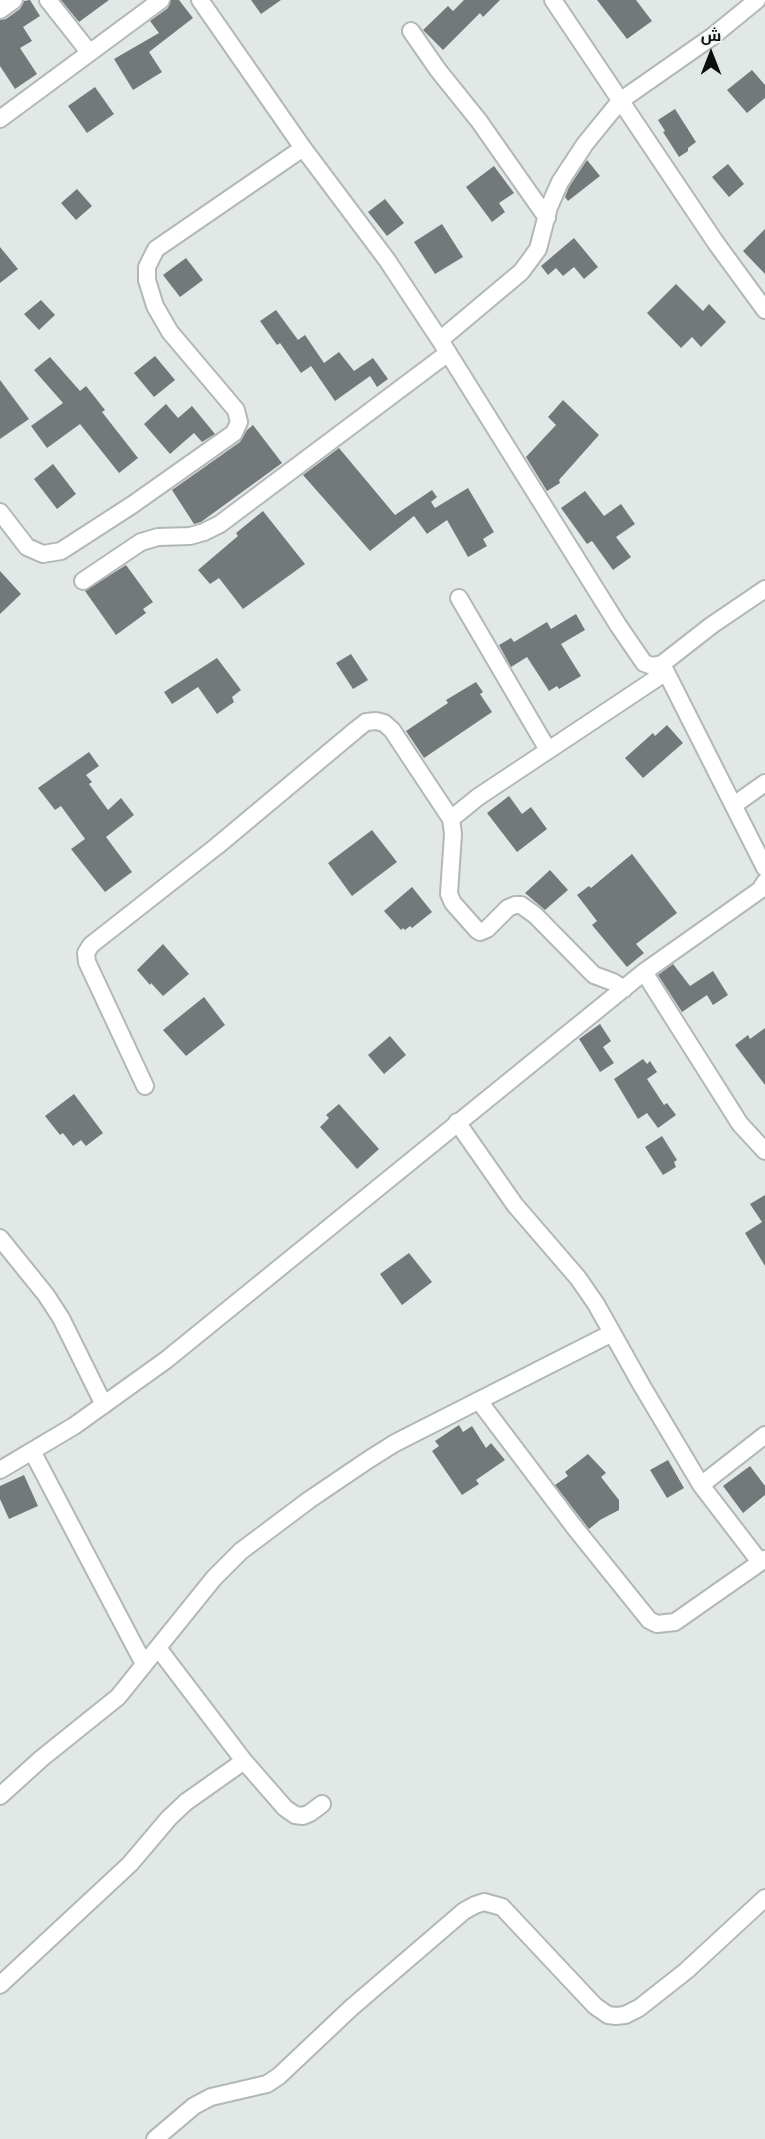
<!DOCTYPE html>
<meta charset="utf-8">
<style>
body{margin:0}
#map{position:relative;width:765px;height:2139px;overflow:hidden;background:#e2e8e6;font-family:Figtree,Cairo,sans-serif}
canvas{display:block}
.north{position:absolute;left:681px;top:24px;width:60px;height:60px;-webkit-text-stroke:4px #eff6f4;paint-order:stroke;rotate:0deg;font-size:16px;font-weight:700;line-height:24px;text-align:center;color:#0c0f0e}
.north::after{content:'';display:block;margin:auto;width:21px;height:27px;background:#0c0f0e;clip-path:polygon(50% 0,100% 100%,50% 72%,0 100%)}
</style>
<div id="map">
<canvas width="765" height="2139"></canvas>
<div class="north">ش</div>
</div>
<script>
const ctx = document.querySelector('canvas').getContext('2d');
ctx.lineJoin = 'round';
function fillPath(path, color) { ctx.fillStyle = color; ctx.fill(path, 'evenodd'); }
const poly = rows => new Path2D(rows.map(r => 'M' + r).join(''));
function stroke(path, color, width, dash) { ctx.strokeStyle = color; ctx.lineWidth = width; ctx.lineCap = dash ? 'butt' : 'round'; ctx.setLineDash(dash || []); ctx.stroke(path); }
fillPath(poly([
 [30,0,40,16,23,27,32,41,20,48,37,74,15,89,0,66,0,20,6,19,20,9,24,1],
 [61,0,109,0,79,22],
 [171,0,179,0,193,18,149,52,162,72,133,90,114,59,159,33,150,21,168,8],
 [251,0,281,0,261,14],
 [464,0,500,0,483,17,480,13,443,50,423,30,448,6,453,11],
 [597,0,636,0,652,21,627,39],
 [752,70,765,85,765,98,747,113,727,90],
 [95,87,114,114,87,133,68,106],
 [675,109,696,142,688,148,688,151,679,157,663,132,665,131,658,120],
 [587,160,600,176,568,201,565,197,569,187],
 [728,164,744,184,729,197,712,177],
 [494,166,514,193,499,203,505,212,492,222,466,187],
 [77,189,92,206,76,220,61,203],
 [385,199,404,223,387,236,368,212],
 [442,224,463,257,435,274,414,242],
 [765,229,765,274,743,251],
 [574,238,598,267,584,279,574,267,563,276,556,268,548,275,541,266],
 [0,247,18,269,0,283],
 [186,258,203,280,180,297,163,275],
 [676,284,703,311,709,304,726,322,701,347,692,337,681,348,647,313],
 [41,300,55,315,39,330,24,314],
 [276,310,298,340,305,335,324,363,339,352,354,371,373,358,388,379,377,387,370,376,335,401,311,366,301,373,280,343,277,345,260,321],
 [155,356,175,380,154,397,134,373],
 [50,357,80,391,86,386,105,410,102,412,138,458,119,473,80,424,47,448,31,426,63,403,34,370],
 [0,380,29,419,0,439],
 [563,400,599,435,559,480,560,483,547,491,526,457,556,425,548,417],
 [166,404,178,418,192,406,215,434,202,442,194,433,170,454,144,424],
 [253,425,282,463,201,522,194,524,172,490,240,442,247,430],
 [339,448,395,515,432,490,437,497,431,502,435,508,468,488,494,532,483,539,487,546,468,557,447,520,427,534,414,516,370,551,303,475],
 [53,464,76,494,57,509,34,479],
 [585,491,604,516,621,504,635,524,616,537,631,557,613,570,592,541,587,544,561,508],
 [263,511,305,564,243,609,219,578,210,584,198,570,238,536,236,533],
 [126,565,153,602,143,609,146,613,116,635,85,591],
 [0,571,21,594,0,614],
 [576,614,585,630,561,644,581,676,559,689,557,686,549,691,527,657,511,667,499,645,511,638,514,642,547,622,551,629],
 [351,654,368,680,353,689,336,663],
 [217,658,241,690,232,697,234,702,217,714,198,687,172,704,164,692],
 [476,682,483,692,480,694,492,712,424,758,406,731,448,703,446,700],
 [667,725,683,743,643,778,625,758,653,733,655,736],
 [89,752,99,766,86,775,92,782,89,784,108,810,121,798,134,815,106,837,132,872,105,892,71,849,85,839,61,806,55,810,38,788],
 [509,796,522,814,531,807,547,829,517,852,487,813],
 [372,830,397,862,352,896,328,863],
 [632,854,677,913,636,944,644,953,627,967,592,925,597,921,577,895,589,886,591,888],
 [550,870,568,890,545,910,525,893],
 [412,887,432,912,412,928,410,926,405,930,403,928,401,930,384,911],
 [163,944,189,974,163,996,151,983,150,985,137,970],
 [673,964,690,986,713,971,728,995,713,1005,707,995,682,1012,658,975],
 [204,997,225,1025,186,1056,163,1030],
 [600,1024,611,1041,603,1047,614,1063,600,1072,579,1039],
 [765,1028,765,1085,735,1045,748,1035,750,1039],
 [390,1036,406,1055,384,1074,368,1055],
 [643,1059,647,1064,650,1061,657,1072,647,1079,664,1105,667,1103,676,1115,658,1128,647,1113,638,1119,614,1079],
 [74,1094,103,1133,86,1146,81,1140,73,1146,63,1133,60,1135,45,1116],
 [339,1104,379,1149,357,1169,320,1127,329,1118,326,1115],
 [662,1136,677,1160,674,1162,676,1167,663,1175,645,1147],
 [765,1195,765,1266,745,1233,762,1222,750,1204],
 [409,1253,432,1282,402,1305,380,1274],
 [459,1425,463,1432,472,1426,486,1448,491,1443,505,1460,476,1480,479,1484,462,1495,432,1451,439,1446,435,1441],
 [588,1454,606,1473,601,1477,619,1500,619,1510,600,1520,589,1529,555,1485,568,1476,565,1472],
 [668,1460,684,1488,667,1498,650,1470],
 [750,1466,765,1486,765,1495,743,1513,723,1486],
 [24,1475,38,1506,9,1519,0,1499,0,1486]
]), '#73797a');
const street = poly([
 [48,0,89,52],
 [200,0,303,148,387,260,440,340,618,625,644,663,652,666,662,664,712,625,765,589],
 [553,0,716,243,765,310],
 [0,10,14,0],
 [411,31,438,70,479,121,547,218],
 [0,119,161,0],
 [440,340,521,272,530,260,538,249,549,207,560,182,585,144,620,101,713,36,757,0],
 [0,512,27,547,43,554,61,551,132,505,234,433,239,422,236,410,170,332,155,306,147,280,147,267,156,249,303,148],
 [83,581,141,542,158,537,190,536,204,532,220,524,448,353],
 [459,598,548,750],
 [662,664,765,868],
 [734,805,765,783],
 [451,819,453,834,449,894,453,903,477,930,480,932,487,929,508,908,515,905,521,905,535,915,594,975,613,982,624,989],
 [644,972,740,1124,765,1151],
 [145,1086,87,962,86,953,91,945,217,846,357,729,366,722,376,721,384,723,392,730,451,819,478,797,666,672],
 [457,1122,515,1205,578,1278,596,1304,642,1386,701,1485,760,1562],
 [0,1238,46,1295,61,1318,104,1405],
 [479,1401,575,1528,649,1620,657,1624,675,1622,765,1559],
 [32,1451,144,1664],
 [0,1470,74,1426,166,1360,644,972,760,890,765,882],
 [701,1485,765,1435],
 [158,1648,244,1761,285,1808,295,1815,303,1816,310,1813,322,1804],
 [0,1796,42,1758,118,1697,214,1578,241,1551,309,1500,368,1460,395,1443,612,1333],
 [0,1985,130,1864,169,1818,186,1802,244,1761],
 [155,2139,194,2106,211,2097,267,2084,279,2076,351,2008,464,1911,475,1905,484,1902,502,1907,595,2006,608,2015,616,2016,625,2015,639,2008,686,1971,765,1898]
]);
stroke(street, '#b1b8b6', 20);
stroke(street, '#fff', 16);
</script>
